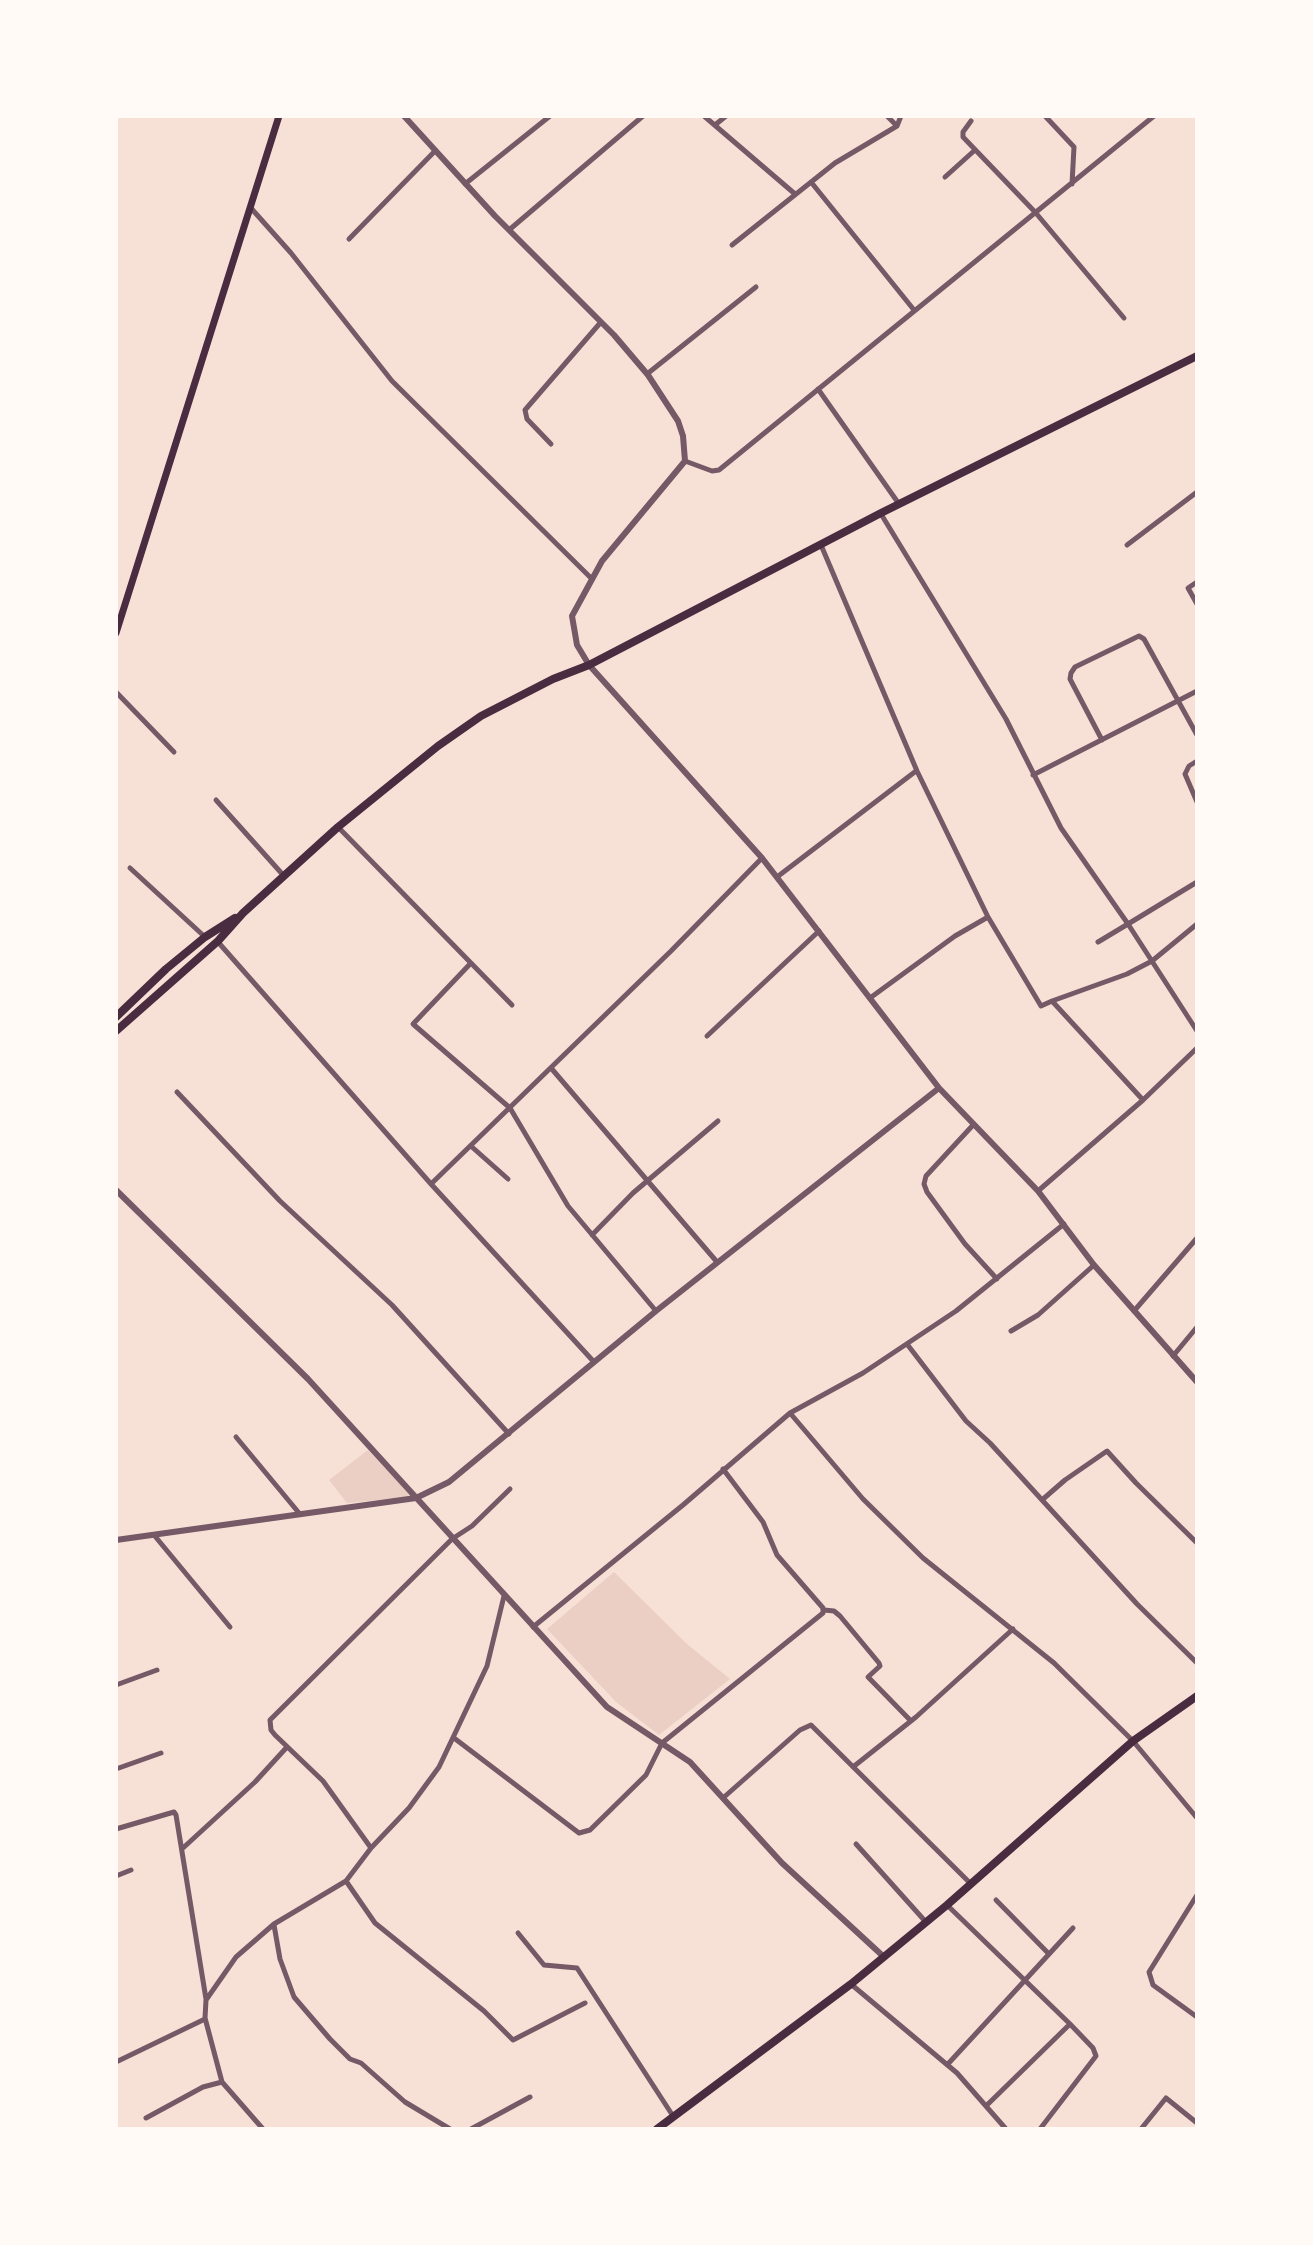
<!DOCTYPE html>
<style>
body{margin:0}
#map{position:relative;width:1313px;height:2245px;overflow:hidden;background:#f7e1d7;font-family:"Fira Sans Condensed",sans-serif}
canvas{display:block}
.frame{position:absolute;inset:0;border:118px solid #fffaf5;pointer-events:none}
</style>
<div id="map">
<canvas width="1313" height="2245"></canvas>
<div class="frame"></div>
</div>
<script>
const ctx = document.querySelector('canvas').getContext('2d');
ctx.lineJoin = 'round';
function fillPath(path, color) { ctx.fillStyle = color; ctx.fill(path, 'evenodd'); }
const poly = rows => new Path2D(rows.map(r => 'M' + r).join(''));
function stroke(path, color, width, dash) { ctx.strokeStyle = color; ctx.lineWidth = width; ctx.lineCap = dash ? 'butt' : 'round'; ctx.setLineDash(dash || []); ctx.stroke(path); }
fillPath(poly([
 [368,1450,412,1497,347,1503,329,1480],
 [614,1572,687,1644,730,1679,659,1735,616,1702,547,1629]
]), '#ebcfc5');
stroke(poly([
 [704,116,795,194],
 [887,116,897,126],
 [1045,116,1074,147,1072,184],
 [971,121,963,132,963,137,1035,212,1124,318],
 [715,125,726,116],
 [945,177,975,150],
 [811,182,914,310],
 [465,184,550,116],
 [250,207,291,253,392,381,592,579],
 [509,230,643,116],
 [349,239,435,151],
 [732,245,835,163,897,126,901,116],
 [647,374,756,287],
 [818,389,899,504],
 [551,444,527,419,525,410,601,322],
 [685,461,712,471,719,470,1154,116],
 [881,514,1006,719,1061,828,1128,924,1098,942],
 [821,545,917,771,988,917],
 [1127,545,1197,492],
 [1197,582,1188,588,1197,604],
 [116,692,174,752],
 [1102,740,1070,679,1071,673,1075,667,1139,636,1144,639,1197,735],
 [1197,761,1189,766,1185,774,1197,802],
 [1033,775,1197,691],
 [216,800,284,876],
 [338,827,512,1005],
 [130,868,205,937],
 [777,877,916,771],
 [1197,882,1128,924,1197,1031],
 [218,942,431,1184,594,1362],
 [470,964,413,1024,510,1108,568,1206,656,1311],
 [870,998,955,936,988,917,1041,1006,1052,1001],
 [707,1036,819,931],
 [551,1068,717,1262],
 [177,1092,280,1201,392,1305,509,1434],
 [1143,1100,1052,1001,1127,974,1152,961,1197,924],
 [974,1124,926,1176,924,1184,927,1192,965,1244,997,1279],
 [472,1147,508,1179],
 [431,1184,671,951,762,858],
 [1038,1191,1143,1100,1197,1048],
 [592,1235,633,1193,718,1121],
 [1134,1311,1197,1238],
 [1011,1331,1038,1315,1094,1265],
 [907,1344,966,1421,990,1443,1137,1604,1197,1663],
 [1173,1356,1197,1327],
 [790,1413,863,1499,923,1558,1054,1663,1133,1741,1197,1818],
 [236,1437,299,1513],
 [1042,1500,1065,1480,1107,1451,1136,1483,1197,1543],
 [154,1535,230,1627],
 [824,1610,834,1611,840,1616,879,1663,880,1666,868,1677,911,1721],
 [533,1627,683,1505,790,1413,863,1373,956,1311,1064,1224],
 [116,1685,157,1670],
 [454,1738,579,1833,590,1830,646,1775,662,1743,823,1613,823,1608,777,1555,763,1522,723,1469],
 [853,1767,916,1717,1013,1629],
 [116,1769,161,1753],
 [723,1798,800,1730,811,1725,970,1883],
 [116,1829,174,1812,176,1815,206,1999],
 [856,1844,925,1921],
 [183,1848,255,1782,287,1747],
 [371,1848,323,1781,275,1735,271,1730,270,1720,452,1539,472,1526,510,1489],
 [116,1876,131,1870],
 [346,1881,375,1923,484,2011,513,2040,585,2003],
 [1197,1895,1149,1972,1153,1985,1197,2017],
 [996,1900,1049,1954],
 [947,1905,1070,2024,986,2106],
 [274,1925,280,1959,294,1997,330,2039,350,2059,361,2063,405,2102,450,2129],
 [518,1933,544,1965,577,1968,673,2116],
 [852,1985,957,2073,1006,2129],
 [116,2062,205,2019],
 [947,2065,1073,1928],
 [146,2118,203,2087,222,2082],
 [263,2129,222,2082,205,2018,206,2000,236,1957,274,1924,346,1881,371,1848,409,1808,439,1767,487,1666,504,1596],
 [471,2129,530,2097],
 [1040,2129,1096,2056,1093,2048,1070,2024],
 [1141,2129,1166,2098,1197,2123]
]), '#755966', 5);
stroke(poly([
 [404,116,495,216,614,335,648,375,678,421,683,436,685,461,602,561,572,616,577,645,589,665,762,858,939,1088,1038,1191,1094,1265,1197,1382],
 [116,1190,308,1379,607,1707,690,1762,782,1863,884,1957],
 [116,1540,416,1498,449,1482,656,1311,939,1088]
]), '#755966', 6);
stroke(poly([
 [116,633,279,116]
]), '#4a2c40', 7);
stroke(poly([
 [657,2129,851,1984,947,1905,1133,1741,1197,1696]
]), '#4a2c40', 8);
stroke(poly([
 [116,1017,166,969,205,937,235,918],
 [116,1031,218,941,243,913,338,827,438,746,481,716,553,679,589,665,881,513,1197,356]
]), '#4a2c40', 8);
</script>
